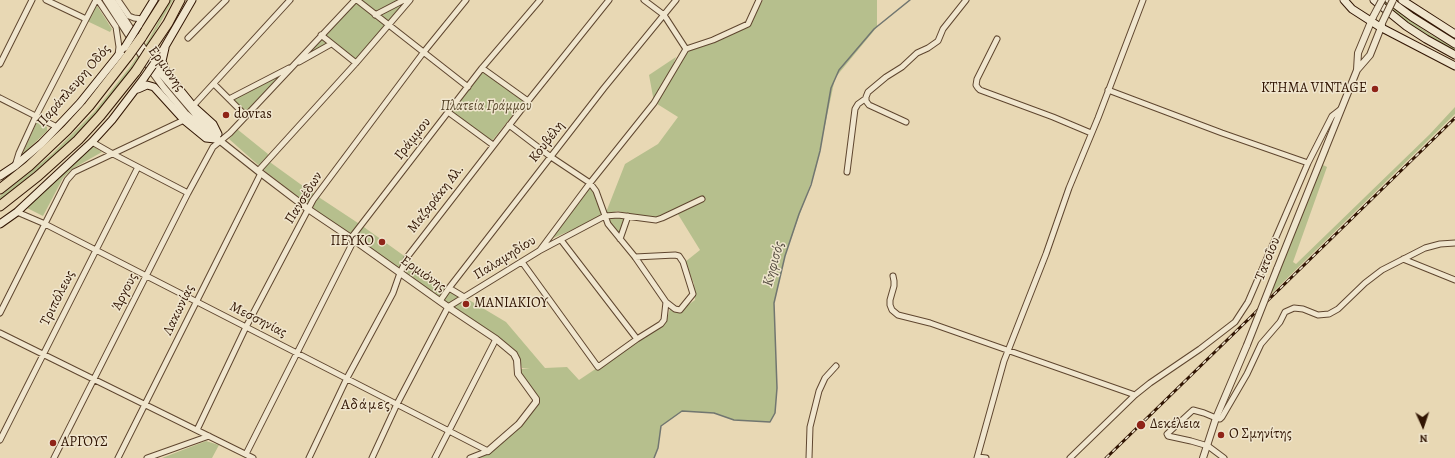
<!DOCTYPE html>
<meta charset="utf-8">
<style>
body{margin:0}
#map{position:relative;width:1455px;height:458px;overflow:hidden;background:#e8d8b4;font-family:Alegreya,serif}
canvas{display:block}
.north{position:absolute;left:1403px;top:406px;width:40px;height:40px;-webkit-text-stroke:3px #f0e6ce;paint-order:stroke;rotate:177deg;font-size:11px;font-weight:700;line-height:16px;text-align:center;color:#311503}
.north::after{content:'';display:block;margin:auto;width:14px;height:18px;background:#311503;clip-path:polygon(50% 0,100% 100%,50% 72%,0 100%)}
</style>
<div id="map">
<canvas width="1455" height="458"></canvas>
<div class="north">N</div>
</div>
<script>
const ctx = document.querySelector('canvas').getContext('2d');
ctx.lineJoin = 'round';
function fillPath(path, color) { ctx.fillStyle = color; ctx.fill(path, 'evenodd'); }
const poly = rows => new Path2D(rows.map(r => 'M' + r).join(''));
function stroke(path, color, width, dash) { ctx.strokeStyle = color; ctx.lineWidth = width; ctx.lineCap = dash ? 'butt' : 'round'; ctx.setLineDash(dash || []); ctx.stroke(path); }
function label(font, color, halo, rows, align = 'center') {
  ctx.font = font + ' Alegreya,serif'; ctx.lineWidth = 3; ctx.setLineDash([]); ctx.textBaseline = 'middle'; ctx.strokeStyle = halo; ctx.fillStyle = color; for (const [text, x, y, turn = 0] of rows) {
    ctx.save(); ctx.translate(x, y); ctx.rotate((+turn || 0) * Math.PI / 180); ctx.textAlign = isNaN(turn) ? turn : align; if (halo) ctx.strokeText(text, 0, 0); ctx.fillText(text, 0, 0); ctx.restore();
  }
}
fillPath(poly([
 [170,0,173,0,150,41,114,93,96,114,75,137,54,156,0,200,0,196,52,154,94,112,130,67,149,39],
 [354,0,412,0,356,63,331,44,295,65],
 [763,0,877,0,877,27,835,78,816,168,785,256,774,303,777,388,775,413,770,422,734,420,714,413,682,411,661,426,658,448,654,458,472,458,517,428,538,406,539,401,521,377,519,371,522,369,530,368,522,368,518,353,499,337,450,305,307,204,265,171,229,139,237,129,268,154,267,160,314,194,361,225,449,288,506,322,545,368,567,367,579,380,666,322,670,309,681,310,695,300,694,284,685,262,700,250,676,211,662,218,649,219,627,213,617,211,606,215,626,218,620,237,605,216,546,241,590,183,605,215,625,164,658,144,678,117,654,102,649,75,676,57,669,76,687,52,749,26],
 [1378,0,1384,0,1411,21,1430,34,1455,48,1455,52,1428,37,1409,24],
 [96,4,112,29,110,32,87,21],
 [292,67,246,116,229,99],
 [482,68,524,101,491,142,448,112],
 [1455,107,1455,114,1270,295,1327,151,1329,151,1323,165,1327,167,1293,262,1296,264,1430,134],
 [39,121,47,127,47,131,22,155,37,122],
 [91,145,102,152,72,169,63,178,43,216,25,207],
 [206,441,219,445,212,458,162,458]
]), '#b6bf8d');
stroke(poly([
 [654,458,658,448,661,426,682,411,714,413,734,420,770,422,775,413,777,388,774,303,785,256,799,214,811,185,820,151,831,88,839,70,874,29,910,0]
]), '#717670', 1.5);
const minor = poly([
 [46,0,86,19],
 [98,0,116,27,119,47,118,55],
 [118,0,129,16,134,18,142,19],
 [357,0,468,87],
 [375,15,404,0],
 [321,35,356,63],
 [188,38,226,0],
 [997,39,977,79,976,85,978,88,980,90,1053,117,1091,133],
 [686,49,713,40,748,24,759,0],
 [299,62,331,44],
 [0,64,32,0],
 [482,68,528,101],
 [214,84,246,116],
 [1108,90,1222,133,1308,163],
 [0,98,57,127],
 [229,99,289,68],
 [193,106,290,0],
 [448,112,493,145],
 [906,122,869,105,866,101,866,97,868,92,886,77,902,67,917,53,928,48,938,41,943,29,966,0],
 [509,125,551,157,590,183,596,191,608,224,635,257,666,302],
 [92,142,113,154,188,193],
 [15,166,19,153,36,116,96,0],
 [258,171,356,63,410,0],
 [847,172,855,109,858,104,865,99],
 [17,212,45,224,488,451],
 [351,238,482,68,540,0],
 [620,239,628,216],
 [561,240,637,339],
 [540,250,590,183,654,103,686,49,664,15,644,0],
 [1403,259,1455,280],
 [522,262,598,367,637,339,661,324,664,320,666,302,675,309,680,310,693,294,683,262,679,256,675,255,635,257],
 [893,276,894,281,894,286,890,300,890,305,892,310,898,315,930,323,1135,395],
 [449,288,464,297],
 [440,301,449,288,604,88,676,0],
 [0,313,67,180,74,172,184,120],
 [0,333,253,458],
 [197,430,246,327,313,200,423,53,466,0],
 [0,440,138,167],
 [246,454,354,240],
 [978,457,986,458],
 [54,458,188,193,213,147,230,133,355,0],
 [118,458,261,173],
 [147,458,209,436],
 [309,458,347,378,393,293,400,273,408,256,528,101,609,0],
 [372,458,397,404,448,307,539,251,605,216,618,215,656,220,662,218,702,199],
 [435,458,496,339],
 [470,458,488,451],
 [809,458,810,427,819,391,825,378,836,366],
 [977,458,1004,361,1046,254,1069,188,1098,118,1143,0],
 [1070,458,1135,395,1150,383,1200,349,1235,322,1248,302,1308,163,1332,116,1341,109],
 [1224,458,1208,446,1191,441,1168,436,1167,434,1193,410,1204,413,1216,418,1220,419,1222,417,1247,374,1261,344,1280,322,1285,312,1294,308,1303,309,1318,315,1329,314,1338,309,1365,283,1382,270,1425,248,1440,244,1455,243]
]);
const tertiary = poly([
 [106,0,153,73,164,88,185,113,215,139,219,140,258,171,308,209,354,240,448,307,496,339,514,354,517,360,518,374,536,399,536,402,519,424,488,451],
 [112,0,156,68,197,116,217,133],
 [1357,70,1370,55,1382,25],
 [1277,269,1357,70,1358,53,1373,17],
 [1203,458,1216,418,1247,345]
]);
const secondary = poly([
 [1344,0,1352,9,1380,27,1455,66],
 [1374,0,1406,26,1426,39,1455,55],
 [1389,0,1412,17,1455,44],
 [1402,0,1455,34],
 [138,26,154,0],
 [165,48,162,61,167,74,193,106,213,124,218,134],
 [163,50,192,0],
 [138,89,147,85,154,87,184,120,206,138,215,139],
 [0,176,15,166,41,144,64,120,80,103,125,47],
 [0,224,17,212,92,142,112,120,144,78]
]);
const motorway = poly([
 [141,38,165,0],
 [149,51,168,23,180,0],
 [0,189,29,166,67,130,89,106,128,56],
 [0,206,38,176,78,140,100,116,136,71]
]);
stroke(minor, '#5f462f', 7);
stroke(tertiary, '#5f462f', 8);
stroke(secondary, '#311503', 9);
stroke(motorway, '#311503', 11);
stroke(minor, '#f0e6ce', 5);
stroke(tertiary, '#f0e6ce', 6);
stroke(secondary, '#f0e6ce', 7);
stroke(motorway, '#e8d8b4', 9);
const rail = poly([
 [1106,458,1455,118]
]);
stroke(rail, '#311503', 3);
stroke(rail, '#f0e6ce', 1.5, [4.5]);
const tertiaryBridge = poly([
 [1373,17,1382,0],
 [1382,23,1393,0],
 [1247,345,1277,269]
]);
const secondaryBridge = poly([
 [125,47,138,26],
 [144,78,158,58]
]);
const motorwayBridge = poly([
 [128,56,141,38],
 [136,71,149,51]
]);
stroke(tertiaryBridge, '#5f462f', 8, []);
stroke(secondaryBridge, '#311503', 9, []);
stroke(motorwayBridge, '#311503', 11, []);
stroke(tertiaryBridge, '#f0e6ce', 6);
stroke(secondaryBridge, '#f0e6ce', 7);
stroke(motorwayBridge, '#e8d8b4', 9);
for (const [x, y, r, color] of [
 [1375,89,4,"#8f2418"],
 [226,115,4,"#8f2418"],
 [382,242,4,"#8f2418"],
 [466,304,4,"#8f2418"],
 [1141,425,5,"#8f2418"],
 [1221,435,4,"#8f2418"],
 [53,443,4,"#8f2418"]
]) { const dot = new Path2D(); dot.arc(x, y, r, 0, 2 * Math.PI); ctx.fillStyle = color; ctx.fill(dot); stroke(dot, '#f0e6ce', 1.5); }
label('14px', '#311503', '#f0e6ce', [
 ["Ερμιόνης",166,69,54],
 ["Παράπλευρη Οδός",74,86,-49],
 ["Γράμμου",413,139,-52],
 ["Κουβέλη",547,142,-52],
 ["Πανσέδων",304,198,-58],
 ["Μαζαράκη Αλ.",436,199,-52],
 ["Παλαμηδίου",505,258,-32],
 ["Τατοΐου",1268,259,-68],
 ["Ερμιόνης",423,274,35],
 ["Άργους",125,292,-63],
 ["Τριπόλεως",58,298,-63],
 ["Λακωνίας",179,310,-64],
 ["Μεσσηνίας",258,320,27]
]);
label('14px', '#311503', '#f0e6ce', [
 ["KTHMA VINTAGE",1367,89,"right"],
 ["dovras",234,115],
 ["ΠΕΥΚΟ",374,242,"right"],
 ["ΜΑΝΙΑΚΙΟΥ",474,304],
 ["Δεκέλεια",1150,425],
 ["Ο Σμηνίτης",1229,435],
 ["ΑΡΓΟΥΣ",61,443]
], 'left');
label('italic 14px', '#59482c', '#f0e6ce', [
 ["Πλατεία Γράμμου",486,107]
]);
label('italic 15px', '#564e42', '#f0e6ce', [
 ["Κηφισός",774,264,-75]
]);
ctx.letterSpacing = '1px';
label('15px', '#311503', '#f0e6ce', [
 ["Αδάμες",366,405]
]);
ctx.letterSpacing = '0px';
</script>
